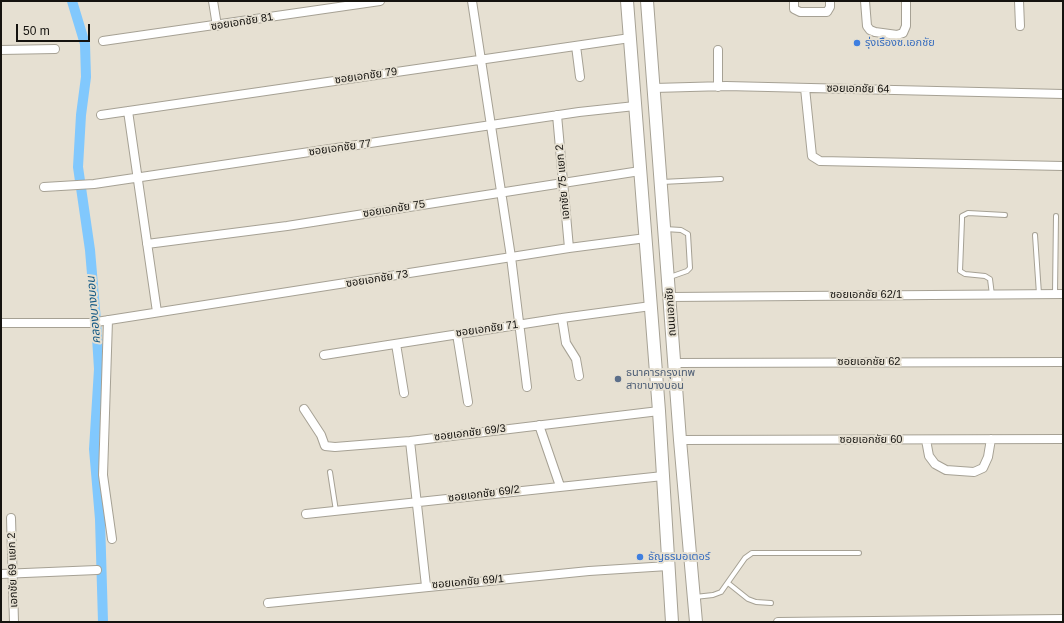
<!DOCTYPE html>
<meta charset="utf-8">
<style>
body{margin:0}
#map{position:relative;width:1064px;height:623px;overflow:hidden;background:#e6e0d2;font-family:Helvetica,sans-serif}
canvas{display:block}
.frame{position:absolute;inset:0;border:2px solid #15130f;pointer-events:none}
.scale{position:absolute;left:16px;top:24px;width:74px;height:18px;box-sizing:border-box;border:2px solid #15130f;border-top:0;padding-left:5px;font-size:12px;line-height:14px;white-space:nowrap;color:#15130f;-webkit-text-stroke:3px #e6e0d2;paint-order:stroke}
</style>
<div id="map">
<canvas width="1064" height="623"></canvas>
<div class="frame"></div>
<div class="scale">50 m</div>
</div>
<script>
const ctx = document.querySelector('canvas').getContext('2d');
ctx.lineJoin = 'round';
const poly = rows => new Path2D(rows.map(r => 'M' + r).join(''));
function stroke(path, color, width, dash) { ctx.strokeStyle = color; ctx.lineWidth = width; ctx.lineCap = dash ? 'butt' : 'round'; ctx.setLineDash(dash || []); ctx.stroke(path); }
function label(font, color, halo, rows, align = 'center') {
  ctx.font = font + ' Helvetica,"Noto Sans Thai",sans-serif'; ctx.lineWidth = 4; ctx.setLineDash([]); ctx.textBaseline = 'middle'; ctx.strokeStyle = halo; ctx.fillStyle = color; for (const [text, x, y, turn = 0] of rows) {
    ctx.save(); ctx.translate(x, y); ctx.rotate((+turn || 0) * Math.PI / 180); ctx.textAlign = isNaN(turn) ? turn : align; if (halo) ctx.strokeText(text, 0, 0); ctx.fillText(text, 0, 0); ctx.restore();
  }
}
stroke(poly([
 [72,1,85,44,86,77,81,115,78,167,90,250,96,321,99,369,94,449,100,519,103,622]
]), '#81c8fd', 10);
const lane = poly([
 [662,182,721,179],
 [665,229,681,230,688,234,690,268,687,271,670,277],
 [1035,235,1039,294],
 [1055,294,1056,216],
 [992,295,990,279,985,276,965,274,960,271,962,220,962,216,968,213,1005,215],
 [330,472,336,511],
 [728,583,748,599,756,602,771,603],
 [695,597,713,595,721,592,745,558,752,553,859,553]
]);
const street = poly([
 [213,1,217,26],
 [472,1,511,257,527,387],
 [794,1,794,9,800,12,827,12,830,7,830,1],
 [865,1,867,26,870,30,875,32,897,35,903,33,906,26,906,1],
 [1019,1,1020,26],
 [103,41,380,1],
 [576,46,580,77],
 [1,50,55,49],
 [718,87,718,50],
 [654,88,726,86,1063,94],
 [805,88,812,156,820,161,1063,166],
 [128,111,157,312],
 [101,115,630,38],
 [557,115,569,248],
 [44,187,94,184,579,112,635,106],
 [147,244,287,226,640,171],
 [670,297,1063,294],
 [562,318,566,343,576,359,579,376],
 [108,320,103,475,112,539],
 [1,323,90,323,569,248,646,238],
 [457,334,468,402],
 [396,344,404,393],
 [324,355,562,318,651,306],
 [674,363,1063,362],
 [304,409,321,435,325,446,335,447,410,441,659,411],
 [539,425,560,486],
 [680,440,1063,439],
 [926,440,929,456,935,464,946,470,974,472,983,468,988,457,991,439],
 [410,441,426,586],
 [306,514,663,476],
 [11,518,14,622],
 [1,574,97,570],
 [268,603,589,571,668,566],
 [778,622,1063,619]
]);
const primary = poly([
 [627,1,659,411,672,622],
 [647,1,680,440,696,622]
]);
stroke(lane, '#a6a194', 6);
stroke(street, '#a6a194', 10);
stroke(primary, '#a6a194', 14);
stroke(lane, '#fff', 4);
stroke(street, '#fff', 8);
stroke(primary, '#fff', 12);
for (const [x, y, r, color] of [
 [857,43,4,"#3f7fe0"],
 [618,379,4,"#5c6f8a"],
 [640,557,4,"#3f7fe0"]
]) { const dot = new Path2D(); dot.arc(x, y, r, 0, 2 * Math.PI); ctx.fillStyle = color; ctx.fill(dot); stroke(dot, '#e6e0d2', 1.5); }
label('11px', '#15130f', '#e6e0d2', [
 ["ซอยเอกชัย 81",242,22,-9],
 ["ซอยเอกชัย 79",366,76,-8],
 ["ซอยเอกชัย 64",858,89,1],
 ["ซอยเอกชัย 77",340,148,-8],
 ["เอกชัย 75 แยก 2",563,182,-95],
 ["ซอยเอกชัย 75",394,209,-9],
 ["ซอยเอกชัย 73",377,279,-9],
 ["ซอยเอกชัย 62/1",866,295],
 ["ถนนเอกชัย",671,312,-94],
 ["ซอยเอกชัย 71",487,329,-8],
 ["ซอยเอกชัย 62",869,362],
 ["ซอยเอกชัย 69/3",470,433,-7],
 ["ซอยเอกชัย 60",871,440],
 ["ซอยเอกชัย 69/2",484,494,-7],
 ["เอกชัย 69 แยก 2",13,570,-92],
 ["ซอยเอกชัย 69/1",468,582,-5]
]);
label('11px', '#366cbe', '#e6e0d2', [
 ["รุ่งเรืองซ.เอกชัย",865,43],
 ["ธัญธรมอเตอร์",648,557]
], 'left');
label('11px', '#4e5e75', '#e6e0d2', [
 ["ธนาคารกรุงเทพ",626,373],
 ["สาขาบางบอน",626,386]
], 'left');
label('italic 12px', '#165a85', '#e6e0d2', [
 ["คลองบางบอน",94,310,-95]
]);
</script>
